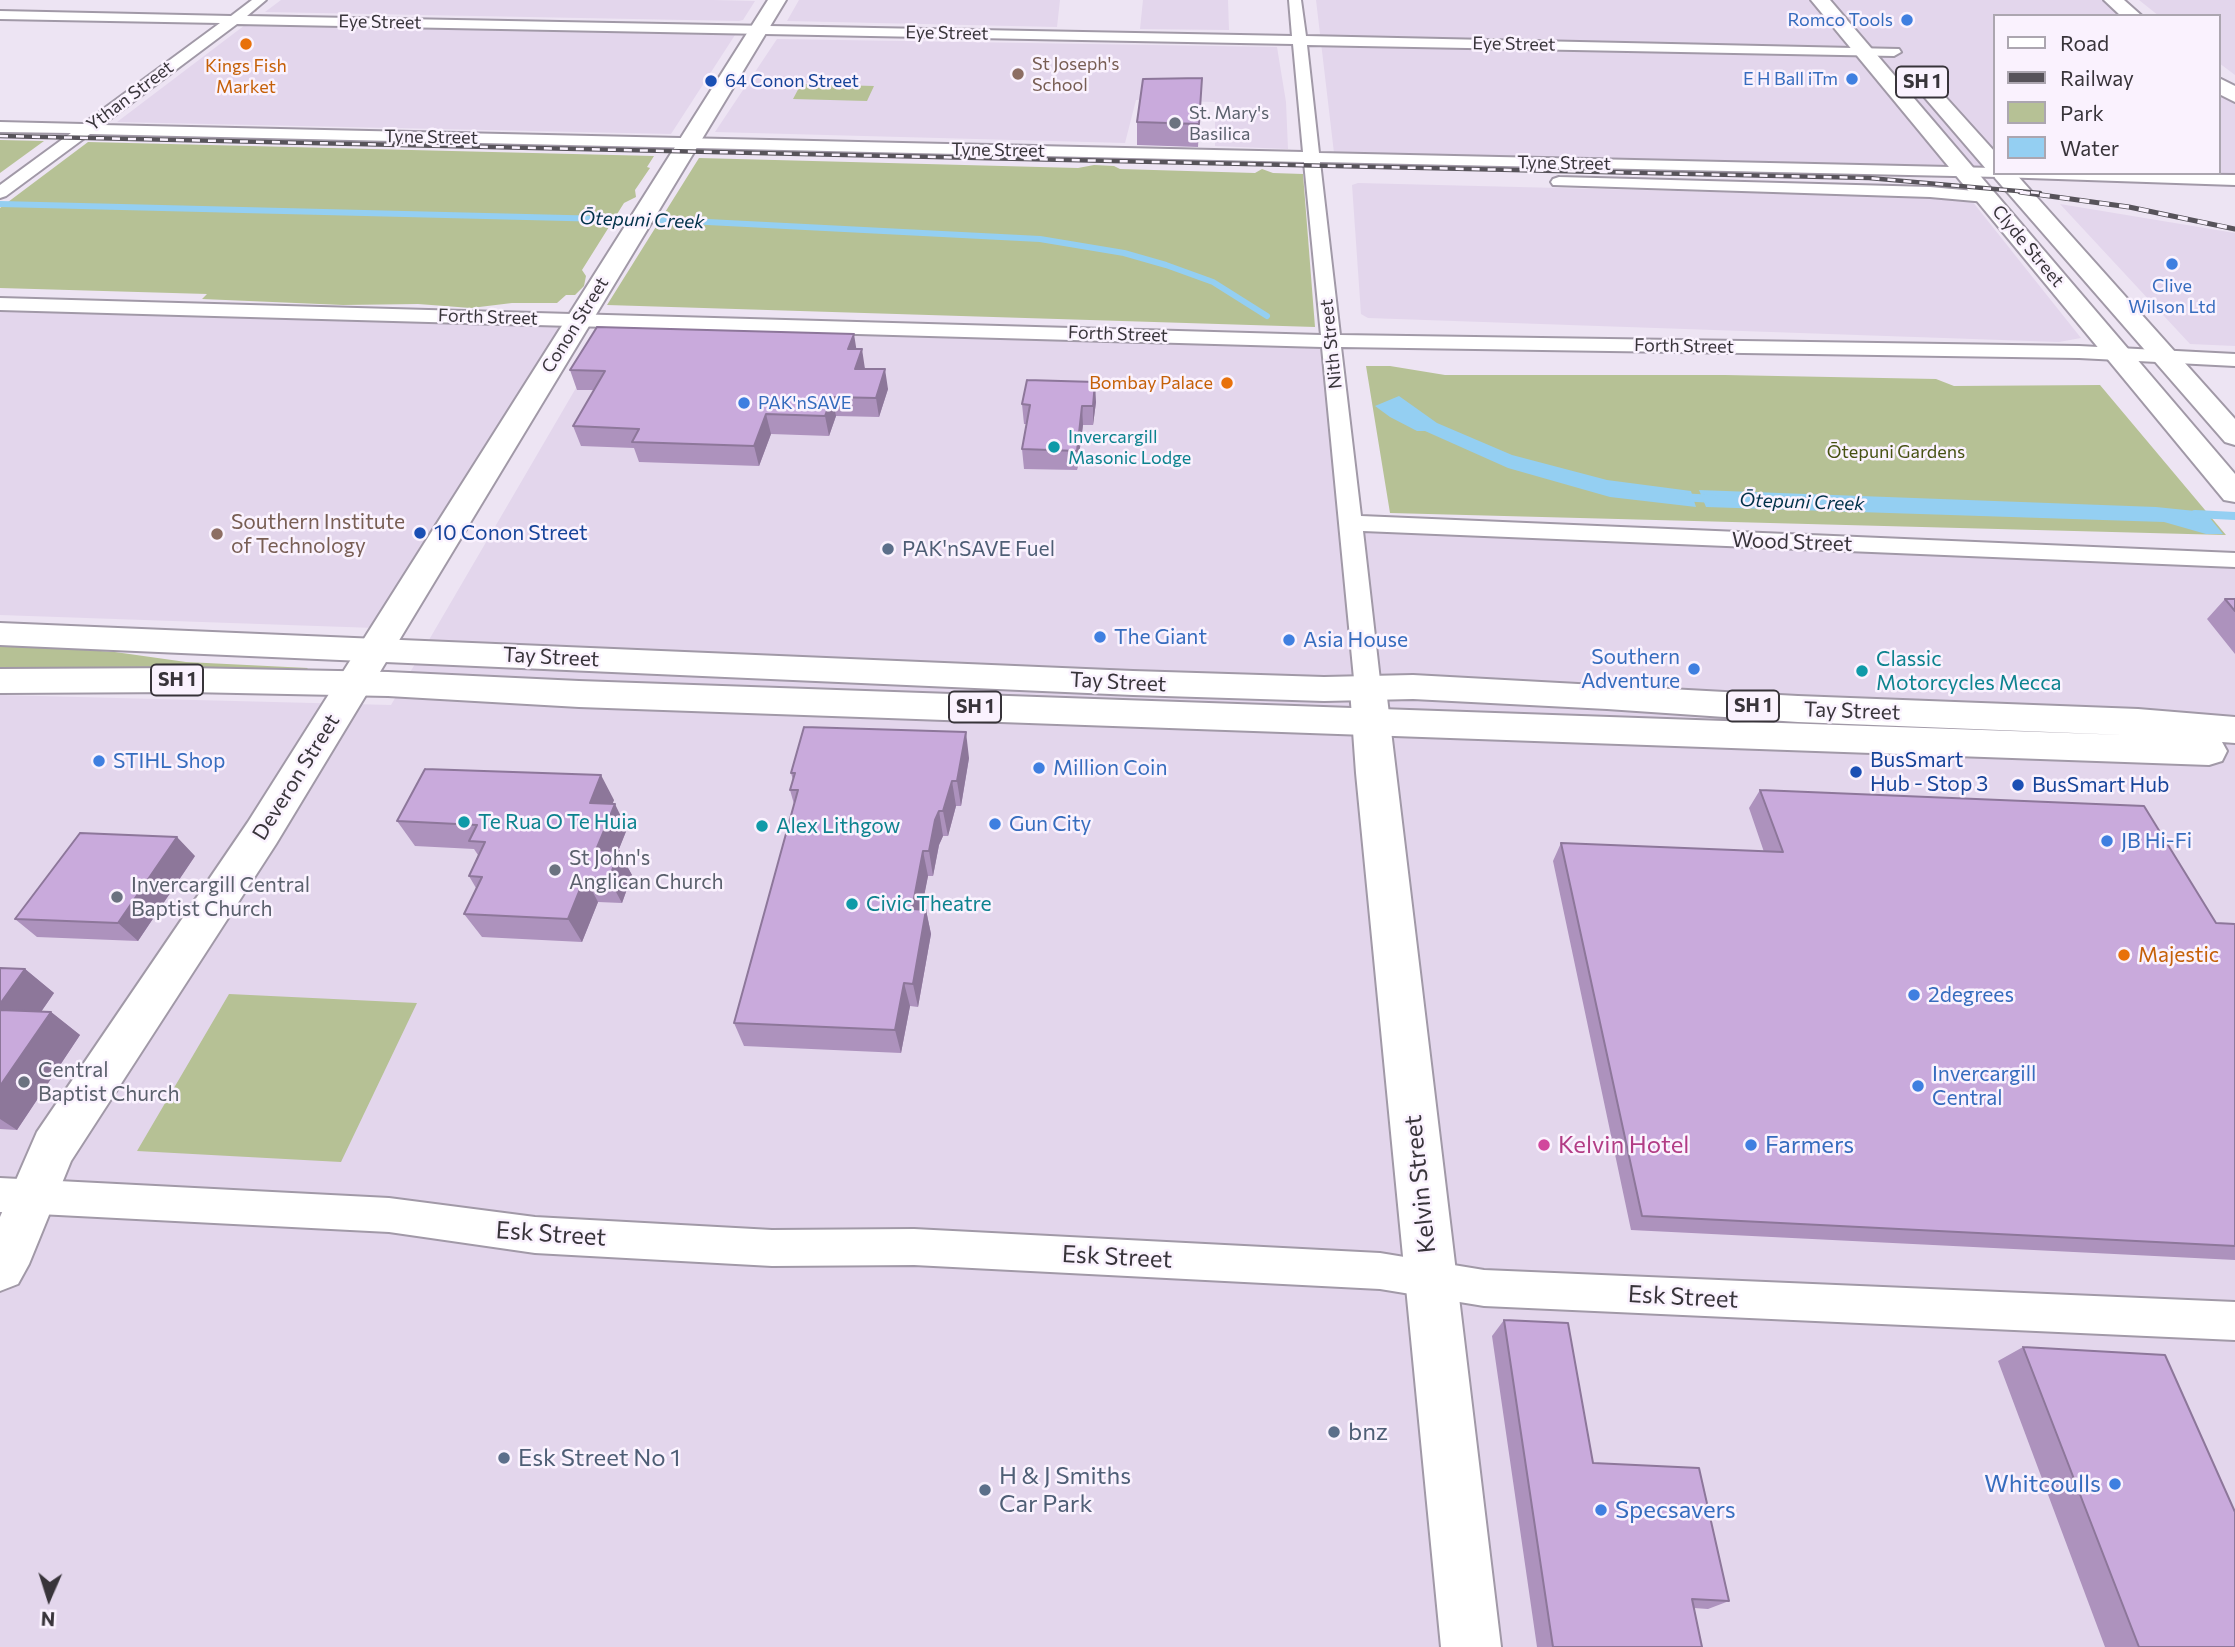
<!DOCTYPE html>
<meta charset="utf-8">
<style>
body{margin:0}
#map{position:relative;width:2235px;height:1647px;overflow:hidden;background:#ede4f3;font-family:Commissioner,sans-serif}
canvas{display:block}
.legend{position:absolute;left:1993px;top:14px;width:228px;height:161px;box-sizing:border-box;background:#faf2fe;border:2px solid #aca6b0;margin:0;padding:9px 12px;list-style:none;font-size:21px;color:#38343a}
.legend li{display:flex;align-items:center;gap:14px;height:35px}
.legend b{width:35px;border:2px solid #aca6b0}
.north{position:absolute;left:14px;top:1563px;width:70px;height:70px;-webkit-text-stroke:5px #faf2fe;paint-order:stroke;rotate:183deg;font-size:19px;font-weight:700;line-height:28px;text-align:center;color:#38343a}
.north::after{content:'';display:block;margin:auto;width:24px;height:32px;background:#38343a;clip-path:polygon(50% 0,100% 100%,50% 72%,0 100%)}
</style>
<div id="map">
<canvas width="2235" height="1647"></canvas>
<ul class="legend">
<li><b style="height:9px;background:#fff"></b>Road</li>
<li><b style="height:9px;background:#57535a"></b>Railway</li>
<li><b style="height:19px;background:#b6c195"></b>Park</li>
<li><b style="height:19px;background:#94cff2"></b>Water</li>
</ul>
<div class="north">N</div>
</div>
<script>
const ctx = document.querySelector('canvas').getContext('2d');
ctx.lineJoin = 'round';
function fillPath(path, color) { ctx.fillStyle = color; ctx.fill(path, 'evenodd'); }
const poly = rows => new Path2D(rows.map(r => 'M' + r).join(''));
function stroke(path, color, width, dash) { ctx.strokeStyle = color; ctx.lineWidth = width; ctx.lineCap = dash ? 'butt' : 'round'; ctx.setLineDash(dash || []); ctx.stroke(path); }
function label(font, color, halo, rows, align = 'center') {
  ctx.font = font + ' Commissioner,sans-serif'; ctx.lineWidth = 5; ctx.setLineDash([]); ctx.textBaseline = 'middle'; ctx.strokeStyle = halo; ctx.fillStyle = color; for (const [text, x, y, turn = 0] of rows) {
    ctx.save(); ctx.translate(x, y); ctx.rotate((+turn || 0) * Math.PI / 180); ctx.textAlign = isNaN(turn) ? turn : align; if (halo) ctx.strokeText(text, 0, 0); ctx.fillText(text, 0, 0); ctx.restore();
  }
}
fillPath(poly([
 [281,0,713,0,755,1,743,20,739,21,265,12],
 [799,0,1060,0,1057,27,787,21],
 [1143,0,1228,0,1229,30,1140,29],
 [1316,0,2106,0,2126,16,1995,16,1995,169,1334,153],
 [2139,0,2235,0,2235,75,2219,63,2219,16,2159,16],
 [245,25,735,35,671,134,117,122],
 [777,39,1277,47,1286,102,1288,149,1215,146,1215,102,1136,100,1125,143,715,132],
 [2219,89,2235,102,2235,175,2161,173,2219,173],
 [1358,183,1960,198,1972,201,2081,338,2059,342,1368,318,1361,314,1352,185],
 [2060,204,2235,233,2235,346,2190,344],
 [0,306,569,322,375,628,0,615],
 [618,316,1334,336,1355,529,2235,568,2235,1647,0,1647,0,695,391,705]
]), '#e3d6ec');
fillPath(poly([
 [801,84,874,86,867,101,793,99],
 [0,140,44,141,0,173],
 [88,142,654,156,647,167,650,168,635,190,636,197,624,203,582,270,586,276,584,286,575,295,566,295,557,303,512,303,471,308,418,304,343,305,202,299,207,294,0,288,0,208],
 [699,158,1078,168,1094,165,1114,166,1120,169,1255,173,1262,169,1273,173,1303,174,1315,327,607,305],
 [1366,366,1390,366,1445,375,1725,375,1936,379,1954,386,2100,385,2226,535,1390,513],
 [0,644,115,652,186,662,308,668,305,671,202,669,0,670],
 [229,994,417,1003,341,1162,137,1151]
]), '#b6c195');
fillPath(poly([
 [1399,396,1437,423,1512,455,1607,480,1691,491,1696,507,1610,497,1508,468,1425,431,1417,431,1390,417,1375,406],
 [1699,490,2156,507,2205,512,2223,534,2206,534,2164,522,1706,507]
]), '#94cff2');
stroke(poly([
 [0,204,688,221,1040,239,1124,253,1166,265,1213,282,1267,316]
]), '#94cff2', 6);
stroke(poly([
 [1680,497,1714,499],
 [2195,514,2235,516]
]), '#94cff2', 8);
const street = poly([
 [252,0,266,0,247,16,1292,36,1289,0,1301,0,1306,36,1899,49,1901,52,1894,56,1307,45,1319,153,1995,168,1995,173,2235,175,2235,185,1999,177,1320,162,1340,335,2079,346,2235,354,2235,366,2079,358,1341,347,1361,516,2235,553,2235,567,1363,531,1381,689,1377,695,1368,698,1359,695,1355,689,1322,347,0,310,0,298,1321,335,1304,162,90,134,6,196,0,198,0,185,71,133,0,132,0,122,83,124,220,23,0,19,0,11,231,16,252,0],
 [237,24,1293,44,1303,152,102,125,237,24],
 [1559,177,1930,187,1986,192,1994,197,1986,202,1930,197,1553,185,1551,182,1553,179,1559,177],
 [0,1178,389,1198,535,1217,772,1230,914,1229,1380,1253,1484,1270,2235,1302,2235,1340,1484,1306,1380,1289,914,1265,772,1266,535,1253,389,1232,0,1212,0,1178]
]);
const secondary = poly([
 [768,0,786,0,276,844,71,1161,29,1264,18,1284,0,1291,0,1217,37,1132,248,822,768,0],
 [2104,0,2124,0,2142,16,2121,16,2104,0],
 [2219,78,2235,86,2235,102,2219,94,2219,78],
 [1368,677,1380,680,1386,689,1501,1647,1441,1647,1356,773,1350,689,1356,680,1368,677]
]);
const highway = poly([
 [1811,0,1830,0,2235,474,2235,502,2224,500,1811,0],
 [1933,89,1940,91,1995,152,1995,173,2015,173,2235,419,2235,445,2225,442,1995,178,1993,171,1987,170,1926,99,1923,95,1926,91,1933,89],
 [0,623,1133,671,1324,677,1413,675,1798,696,2138,709,2235,717,2235,743,2222,742,2227,751,2222,761,2209,765,579,707,388,696,187,692,0,693,0,669,187,668,388,672,579,681,2125,735,1798,722,1607,709,1413,699,1324,701,1133,695,0,645,0,623]
]);
stroke(street, '#a199a7', 4);
stroke(secondary, '#a199a7', 4);
stroke(highway, '#a199a7', 4);
fillPath(street, '#fff');
fillPath(secondary, '#fff');
fillPath(highway, '#fff');
const railFar1 = poly([
 [0,136,1869,178,2040,193]
]);
const rail = poly([
 [2020,192,2129,207,2235,229]
]);
stroke(railFar1, '#57535a', 4.5);
stroke(rail, '#57535a', 5);
stroke(railFar1, '#faf2fe', 2.5, [8]);
stroke(rail, '#faf2fe', 3.5, [10]);
fillPath(poly([
 [1202,78,1198,147,1137,145,1137,122],
 [856,349,865,369,888,389,879,417,836,416,829,436,771,434,759,466,639,462,634,448,581,446,573,426,594,390,577,390,570,370],
 [1096,402,1093,425,1083,425,1077,470,1024,469,1022,449,1027,424,1024,424,1022,404],
 [2225,599,2235,599,2235,654,2207,619],
 [969,758,961,806,956,806,948,836,943,836,939,845,933,876,928,876,921,909,926,910,931,934,918,1007,910,1006,901,1053,744,1046,734,1023,794,804,790,790,793,780,791,773],
 [1760,790,2216,923,2235,924,2235,1260,1631,1230,1553,861,1561,843,1764,852,1749,808],
 [614,800,612,804,627,829,618,851,632,875,622,903,598,902,582,942,482,937,464,914,476,888,469,876,478,855,474,849,415,846,397,821],
 [195,856,138,941,37,937,15,919],
 [0,968,25,969,54,993,41,1012,51,1012,80,1035,17,1130,0,1129],
 [1504,1320,1593,1463,1729,1601,1708,1609,1694,1608,1702,1647,1537,1647,1492,1336],
 [2023,1347,2235,1647,2105,1647,1998,1361]
]), '#ad92bd');
fillPath(poly([
 [854,334,857,353,848,349],
 [862,349,865,369,855,369],
 [885,369,888,389,879,417,876,398],
 [1095,382,1096,402,1093,425,1093,406],
 [832,397,836,416,829,436,825,416],
 [1082,406,1083,425,1077,470,1077,451],
 [766,414,771,434,759,466,754,446],
 [966,732,969,758,961,806,957,781],
 [601,775,614,800,603,828,590,803],
 [952,781,956,806,948,836,943,811],
 [615,804,627,829,609,874,596,850],
 [939,811,943,836,939,845,933,876,929,851,935,820],
 [177,837,195,856,138,941,118,923],
 [619,851,632,875,622,903,609,879],
 [923,851,928,876,917,933,912,909],
 [585,877,598,902,582,942,568,919],
 [926,910,931,934,918,1007,913,984],
 [25,969,54,993,27,1032,0,1013,0,1004],
 [904,983,910,1006,901,1053,895,1030],
 [51,1012,80,1035,17,1130,0,1119,0,1086]
]), '#8d779a');
const building = poly([
 [1202,78,1199,124,1137,122,1143,79,1202,78],
 [597,327,854,334,848,349,862,349,855,369,885,369,876,398,832,397,825,416,766,414,754,446,632,442,639,429,573,426,605,371,570,370,597,327],
 [1027,380,1095,382,1093,406,1082,406,1077,451,1022,449,1030,405,1022,404,1027,380],
 [2225,599,2235,599,2235,611,2225,599],
 [804,727,966,732,957,781,952,781,943,811,939,811,935,820,929,851,923,851,912,909,926,910,913,984,904,983,895,1030,734,1023,798,790,790,790,795,773,791,773,804,727],
 [425,769,601,775,590,803,615,804,596,850,619,851,609,879,585,877,568,919,464,914,482,877,469,876,485,842,469,841,477,825,397,821,425,769],
 [1760,790,2144,806,2216,923,2235,924,2235,1246,1642,1216,1561,843,1783,852,1760,790],
 [80,833,177,837,118,923,15,919,80,833],
 [0,968,25,969,0,1004,0,968],
 [0,1010,51,1012,0,1086,0,1010],
 [1504,1320,1568,1323,1593,1463,1699,1468,1729,1601,1692,1599,1702,1647,1553,1647,1504,1320],
 [2023,1347,2165,1355,2235,1512,2235,1647,2139,1647,2023,1347]
]);
fillPath(building, '#c9aadc');
stroke(building, '#8d779a', 2);
for (const [x, y, r, color] of [
 [1907,20,7,"#3f7fe0"],
 [246,44,7,"#e8710a"],
 [1018,74,7,"#8d6e63"],
 [1852,79,7,"#3f7fe0"],
 [711,81,7,"#1a4fb4"],
 [1175,123,7,"#6b7280"],
 [2172,264,7,"#3f7fe0"],
 [1227,383,7,"#e8710a"],
 [744,403,7,"#3f7fe0"],
 [1054,447,7,"#0f9aa8"],
 [420,533,7,"#1a4fb4"],
 [217,534,7,"#8d6e63"],
 [888,549,7,"#5c6f8a"],
 [1100,637,7,"#3f7fe0"],
 [1289,640,7,"#3f7fe0"],
 [1694,669,7,"#3f7fe0"],
 [1862,671,7,"#0f9aa8"],
 [99,761,7,"#3f7fe0"],
 [1039,768,7,"#3f7fe0"],
 [1856,772,7,"#1a4fb4"],
 [2018,785,7,"#1a4fb4"],
 [464,822,7,"#0f9aa8"],
 [995,824,7,"#3f7fe0"],
 [762,826,7,"#0f9aa8"],
 [2107,841,7,"#3f7fe0"],
 [555,870,7,"#6b7280"],
 [117,897,7,"#6b7280"],
 [852,904,7,"#0f9aa8"],
 [2124,955,7,"#e8710a"],
 [1914,995,7,"#3f7fe0"],
 [24,1082,7,"#6b7280"],
 [1918,1086,7,"#3f7fe0"],
 [1544,1145,7,"#d1479c"],
 [1751,1145,7,"#3f7fe0"],
 [1334,1432,7,"#5c6f8a"],
 [504,1458,7,"#5c6f8a"],
 [2115,1484,7,"#3f7fe0"],
 [985,1490,7,"#5c6f8a"],
 [1601,1510,7,"#3f7fe0"]
]) { const dot = new Path2D(); dot.arc(x, y, r, 0, 2 * Math.PI); ctx.fillStyle = color; ctx.fill(dot); stroke(dot, '#faf2fe', 2.5); }
label('18px', '#366cbe', '#faf2fe', [
 ["Romco Tools",1893,20],
 ["E H Ball iTm",1838,79],
 ["Clive",2172,286,"center"],
 ["Wilson Ltd",2172,307,"center"],
 ["PAK'nSAVE",758,403,"left"]
], 'right');
label('18px', '#38343a', '#faf2fe', [
 ["Eye Street",380,22,1],
 ["Eye Street",947,33,1],
 ["Eye Street",1514,44,1],
 ["Ythan Street",130,96,-37],
 ["Tyne Street",431,137,1],
 ["Tyne Street",998,150,1],
 ["Tyne Street",1564,163,1],
 ["Clyde Street",2028,246,50],
 ["Forth Street",488,317,2],
 ["Conon Street",575,325,-58],
 ["Forth Street",1118,334,2],
 ["Nith Street",1331,344,-96],
 ["Forth Street",1684,346,1]
]);
label('18px', '#785e54', '#faf2fe', [
 ["St Joseph's",1032,64],
 ["School",1032,85]
], 'left');
label('18px', '#c56008', '#faf2fe', [
 ["Kings Fish",246,66],
 ["Market",246,87],
 ["Bombay Palace",1213,383,"right"]
]);
label('18px', '#164399', '#faf2fe', [
 ["64 Conon Street",725,81]
], 'left');
label('18px', '#5b616d', '#faf2fe', [
 ["St. Mary's",1189,113],
 ["Basilica",1189,134]
], 'left');
label('18px', '#0d838f', '#faf2fe', [
 ["Invercargill",1068,437],
 ["Masonic Lodge",1068,458]
], 'left');
label('18px', '#465112', '#faf2fe', [
 ["Ōtepuni Gardens",1896,452]
]);
for (const [x, y, w] of [
 [1922,82,52],
 [177,680,52],
 [1753,706,52],
 [975,707,52]
]) { const box = new Path2D(); box.roundRect(x - w / 2, y - 15.5, w, 31, 5); ctx.fillStyle = '#faf2fe'; ctx.fill(box); stroke(box, '#38343a', 2); }
label('bold 19px', '#38343a', null, [
 ["SH 1",1922,82],
 ["SH 1",177,680],
 ["SH 1",1753,706],
 ["SH 1",975,707]
]);
label('italic 19px', '#003149', '#faf2fe', [
 ["Ōtepuni Creek",642,220,2],
 ["Ōtepuni Creek",1802,502,2]
]);
label('21px', '#785e54', '#faf2fe', [
 ["Southern Institute",231,522],
 ["of Technology",231,546]
], 'left');
label('21px', '#164399', '#faf2fe', [
 ["10 Conon Street",434,533],
 ["BusSmart",1870,760],
 ["Hub - Stop 3",1870,784],
 ["BusSmart Hub",2032,785]
], 'left');
label('21px', '#38343a', '#faf2fe', [
 ["Wood Street",1792,542,2],
 ["Tay Street",551,657,3],
 ["Tay Street",1118,682,3],
 ["Tay Street",1852,711,2],
 ["Deveron Street",296,777,-58]
]);
label('21px', '#4e5e75', '#faf2fe', [
 ["PAK'nSAVE Fuel",902,549]
], 'left');
label('21px', '#366cbe', '#faf2fe', [
 ["The Giant",1114,637],
 ["Asia House",1303,640],
 ["Southern",1680,657,"right"],
 ["Adventure",1680,681,"right"],
 ["STIHL Shop",113,761],
 ["Million Coin",1053,768],
 ["Gun City",1009,824],
 ["JB Hi-Fi",2121,841],
 ["2degrees",1928,995],
 ["Invercargill",1932,1074],
 ["Central",1932,1098]
], 'left');
label('21px', '#0d838f', '#faf2fe', [
 ["Classic",1876,659],
 ["Motorcycles Mecca",1876,683],
 ["Te Rua O Te Huia",478,822],
 ["Alex Lithgow",776,826],
 ["Civic Theatre",866,904]
], 'left');
label('21px', '#5b616d', '#faf2fe', [
 ["St John's",569,858],
 ["Anglican Church",569,882],
 ["Invercargill Central",131,885],
 ["Baptist Church",131,909],
 ["Central",38,1070],
 ["Baptist Church",38,1094]
], 'left');
label('21px', '#c56008', '#faf2fe', [
 ["Majestic",2138,955]
], 'left');
label('24px', '#b23c85', '#faf2fe', [
 ["Kelvin Hotel",1558,1145]
], 'left');
label('24px', '#366cbe', '#faf2fe', [
 ["Farmers",1765,1145],
 ["Whitcoulls",2101,1484,"right"],
 ["Specsavers",1615,1510]
], 'left');
label('24px', '#38343a', '#faf2fe', [
 ["Kelvin Street",1420,1184,-96],
 ["Esk Street",551,1234,4],
 ["Esk Street",1117,1257,3],
 ["Esk Street",1683,1297,3]
]);
label('24px', '#4e5e75', '#faf2fe', [
 ["bnz",1348,1432],
 ["Esk Street No 1",518,1458],
 ["H & J Smiths",999,1476],
 ["Car Park",999,1504]
], 'left');
</script>
